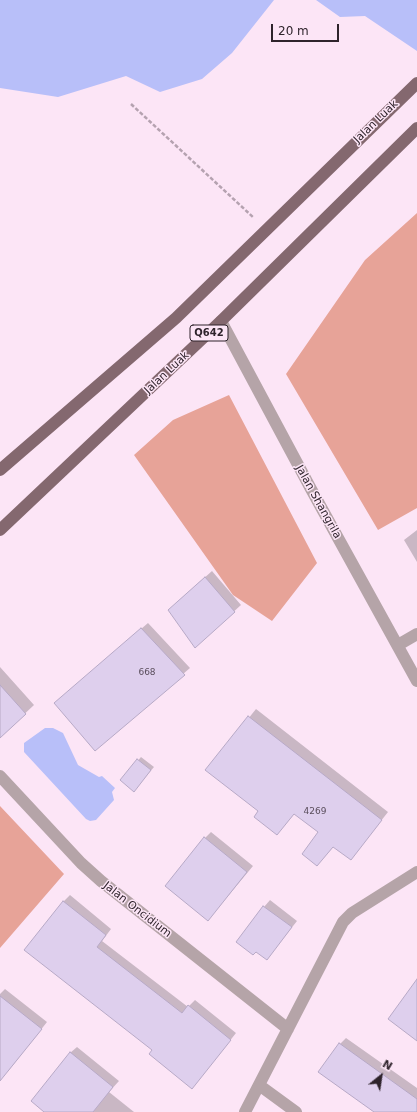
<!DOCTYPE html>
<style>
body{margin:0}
#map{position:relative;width:417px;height:1112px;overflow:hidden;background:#fce5f6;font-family:"DejaVu Sans",sans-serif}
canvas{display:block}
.north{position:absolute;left:361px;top:1056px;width:40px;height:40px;-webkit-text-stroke:3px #fce5f6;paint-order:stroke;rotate:30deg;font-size:11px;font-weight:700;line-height:16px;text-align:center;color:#2e232b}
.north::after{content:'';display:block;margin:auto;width:14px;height:18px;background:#2e232b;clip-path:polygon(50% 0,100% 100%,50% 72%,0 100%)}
.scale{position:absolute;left:271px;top:24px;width:68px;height:18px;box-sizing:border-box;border:2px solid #2e232b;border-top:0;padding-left:5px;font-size:12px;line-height:14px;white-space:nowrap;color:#2e232b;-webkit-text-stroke:3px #fce5f6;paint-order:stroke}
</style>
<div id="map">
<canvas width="417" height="1112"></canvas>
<div class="north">N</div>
<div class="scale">20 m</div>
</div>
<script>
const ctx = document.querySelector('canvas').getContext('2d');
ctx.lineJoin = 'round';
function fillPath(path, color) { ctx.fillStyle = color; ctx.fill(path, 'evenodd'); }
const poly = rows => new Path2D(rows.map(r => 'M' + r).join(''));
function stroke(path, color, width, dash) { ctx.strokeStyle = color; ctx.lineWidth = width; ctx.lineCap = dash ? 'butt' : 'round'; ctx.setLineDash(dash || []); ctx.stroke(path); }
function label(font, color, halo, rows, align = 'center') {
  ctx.font = font + ' "DejaVu Sans",sans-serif'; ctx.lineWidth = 3; ctx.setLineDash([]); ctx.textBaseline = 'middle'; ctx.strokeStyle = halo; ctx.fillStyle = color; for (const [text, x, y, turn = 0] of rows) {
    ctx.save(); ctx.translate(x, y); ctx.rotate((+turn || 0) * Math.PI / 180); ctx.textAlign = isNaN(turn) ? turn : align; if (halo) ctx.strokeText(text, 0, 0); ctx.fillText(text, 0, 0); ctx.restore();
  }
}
fillPath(poly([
 [417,213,417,508,378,530,286,374,365,260],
 [229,395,317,563,272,621,233,595,134,455,173,420],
 [0,806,64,874,0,948]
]), '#e7a398');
fillPath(poly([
 [0,0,274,0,232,53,202,79,160,92,126,76,58,97,0,88],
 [316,0,417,0,417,51,365,16,340,17],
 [45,728,53,728,63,733,78,765,99,777,102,776,115,788,112,792,114,800,96,820,90,821,86,819,24,752,24,743]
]), '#b8bff9');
fillPath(poly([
 [417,530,417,562,404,540],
 [212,571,241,605,196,646,175,604],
 [148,623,190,668,95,750,62,697],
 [0,667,34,705,0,737],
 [256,709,388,812,351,859,334,846,317,865,319,832,295,813,277,834,259,811,207,770],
 [141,757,154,767,137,787,121,780],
 [211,832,253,866,208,920,205,838],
 [70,895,111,929,102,941,188,1007,195,1000,236,1033,198,1081,153,1050,63,902],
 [270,900,297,921,267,959,264,907],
 [5,989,47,1022,9,1070,0,1074,0,994],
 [346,1038,417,1088,417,1112,376,1112,340,1044],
 [77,1047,119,1081,109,1092,134,1112,45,1112,70,1053]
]), '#0003');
const building = poly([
 [205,577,235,612,195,648,168,610,205,577],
 [141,628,185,675,95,751,54,703,141,628],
 [0,685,26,714,0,738,0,685],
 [248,716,382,820,351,860,333,847,317,866,302,854,318,832,294,814,277,835,254,817,258,811,205,770,248,716],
 [137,759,151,770,134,792,120,780,137,759],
 [204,837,247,872,208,921,165,886,204,837],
 [63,901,106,935,97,947,182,1013,188,1005,231,1040,192,1089,149,1054,152,1050,24,950,63,901],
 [263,906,292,927,267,960,256,952,253,955,236,942,263,906],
 [417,979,417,1041,388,1019,417,979],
 [0,996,42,1029,0,1081,0,996],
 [339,1043,417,1099,417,1112,374,1112,318,1072,339,1043],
 [70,1052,113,1087,93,1112,44,1112,31,1101,70,1052]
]);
fillPath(building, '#decfed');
stroke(building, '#b7a9c6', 1);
stroke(poly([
 [131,104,254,218]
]), '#b5a2b0', 2.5, [4, 2]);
stroke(poly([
 [221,321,311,489,417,681],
 [398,645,417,634],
 [0,776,81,863,101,881,288,1029],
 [259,1085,296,1112],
 [245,1112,343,922,352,913,417,872]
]), '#b5a4a8', 12);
stroke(poly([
 [0,470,176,318,417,83],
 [0,530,221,321,417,128]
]), '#84686f', 12);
label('9px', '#5a4e5c', null, [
 ["668",147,673],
 ["4269",315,812]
]);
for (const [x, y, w] of [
 [209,333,38]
]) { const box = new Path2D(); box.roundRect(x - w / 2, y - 8, w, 16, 3); ctx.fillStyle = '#fce5f6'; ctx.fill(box); stroke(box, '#2e232b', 1); }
label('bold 10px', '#2e232b', null, [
 ["Q642",209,333]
]);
label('11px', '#2e232b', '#fce5f6', [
 ["Jalan Luak",376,122,-44],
 ["Jalan Luak",167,373,-43],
 ["Jalan Shangrila",318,502,61],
 ["Jalan Oncidium",137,910,38]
]);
</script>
